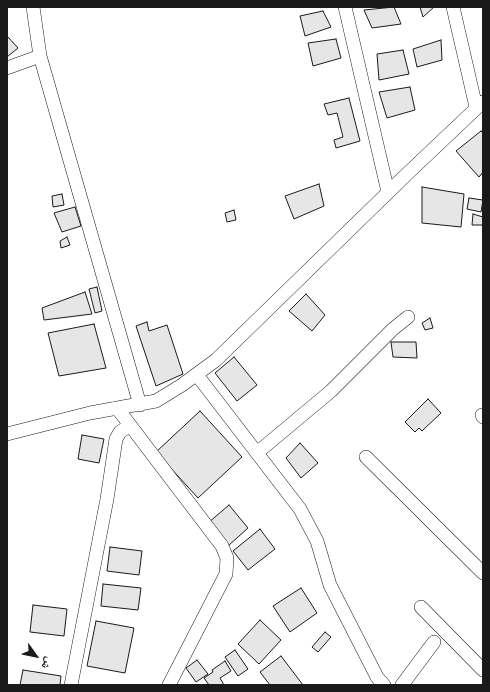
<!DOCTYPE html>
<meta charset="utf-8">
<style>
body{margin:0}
#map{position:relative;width:490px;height:692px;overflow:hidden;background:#fff;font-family:Georgia,"Noto Naskh Arabic",serif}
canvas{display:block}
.frame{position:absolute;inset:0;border:8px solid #1a1a1a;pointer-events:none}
.north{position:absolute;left:16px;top:636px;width:40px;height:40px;-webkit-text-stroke:3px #fff;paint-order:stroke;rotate:123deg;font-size:11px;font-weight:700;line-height:16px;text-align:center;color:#1a1a1a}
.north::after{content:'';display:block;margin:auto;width:14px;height:18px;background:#1a1a1a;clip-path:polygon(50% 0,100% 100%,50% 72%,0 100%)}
</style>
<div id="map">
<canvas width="490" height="692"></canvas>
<div class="frame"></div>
<div class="north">ش</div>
</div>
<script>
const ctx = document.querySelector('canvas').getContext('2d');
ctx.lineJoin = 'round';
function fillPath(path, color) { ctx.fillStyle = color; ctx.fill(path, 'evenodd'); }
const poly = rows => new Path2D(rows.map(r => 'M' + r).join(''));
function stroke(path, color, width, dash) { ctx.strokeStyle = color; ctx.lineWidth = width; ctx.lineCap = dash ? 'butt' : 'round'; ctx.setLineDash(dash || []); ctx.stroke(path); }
const building = poly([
 [394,7,401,24,372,28,364,10,394,7],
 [420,7,434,7,423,17,420,7],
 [323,11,331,27,305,36,300,16,323,11],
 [7,36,18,48,7,57,7,36],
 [336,39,341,58,313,66,308,43,336,39],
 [441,40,442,60,417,67,413,49,441,40],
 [403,50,409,74,379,80,377,54,403,50],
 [410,87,415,110,387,118,379,92,410,87],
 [349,98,360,141,336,148,334,140,343,137,337,113,328,115,324,104,349,98],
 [481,131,483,133,483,172,479,177,456,151,481,131],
 [319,184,324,206,294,219,285,196,319,184],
 [422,187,464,194,461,227,422,223,422,187],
 [62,194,64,205,53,207,52,196,62,194],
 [469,198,483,200,481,212,467,209,469,198],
 [75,207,81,226,62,232,54,213,75,207],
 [234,210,236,220,227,222,225,213,234,210],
 [473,214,483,217,483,225,472,225,473,214],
 [67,237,70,245,61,248,60,241,67,237],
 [97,287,102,311,95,313,89,289,97,287],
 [85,292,92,314,44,320,42,308,85,292],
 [306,294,325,315,312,331,289,311,306,294],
 [430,318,433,328,425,330,422,323,430,318],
 [147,322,149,331,167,325,183,374,156,386,136,326,147,322],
 [94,324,106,368,59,376,48,333,94,324],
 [391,342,416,342,417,358,393,357,391,342],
 [234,357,257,385,237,401,215,373,234,357],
 [428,399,441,413,422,431,419,428,415,432,405,422,428,399],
 [200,411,242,457,198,498,156,452,200,411],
 [82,435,104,439,99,463,78,459,82,435],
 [300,443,318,463,301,478,286,458,300,443],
 [229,505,248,528,228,546,208,523,229,505],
 [260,529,275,549,248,570,233,551,260,529],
 [110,547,142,551,139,575,107,571,110,547],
 [103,584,141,588,138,610,101,606,103,584],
 [301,588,317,613,290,632,273,606,301,588],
 [33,605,67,609,64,636,30,632,33,605],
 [260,620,281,640,259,664,238,644,260,620],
 [96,621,134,628,125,673,87,666,96,621],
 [325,632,331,637,318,652,312,647,325,632],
 [235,650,248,669,238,676,225,657,235,650],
 [281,656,303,685,270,685,260,672,281,656],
 [197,660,208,674,196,682,186,668,197,660],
 [225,661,231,671,220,678,224,685,209,685,204,678,213,672,212,670,225,661],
 [23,670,61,676,60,685,20,685,23,670]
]);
fillPath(building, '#e6e6e6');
stroke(building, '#1a1a1a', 1);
const minor = poly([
 [33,7,40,56,140,405],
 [345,7,388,192],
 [453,7,476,107],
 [7,68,40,56],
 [197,375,300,509,317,541,330,585,377,677,384,685],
 [117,408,222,546,227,558,226,574,169,685],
 [482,415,483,417],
 [7,434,90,413,156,401,182,385,216,360,408,173,483,102],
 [258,452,331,391,393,329,408,317],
 [366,457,483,573],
 [421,607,483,670],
 [71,685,107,499,116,439,120,432,129,426],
 [402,685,434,642]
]);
stroke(minor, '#1a1a1a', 14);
stroke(minor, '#fff', 13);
</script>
